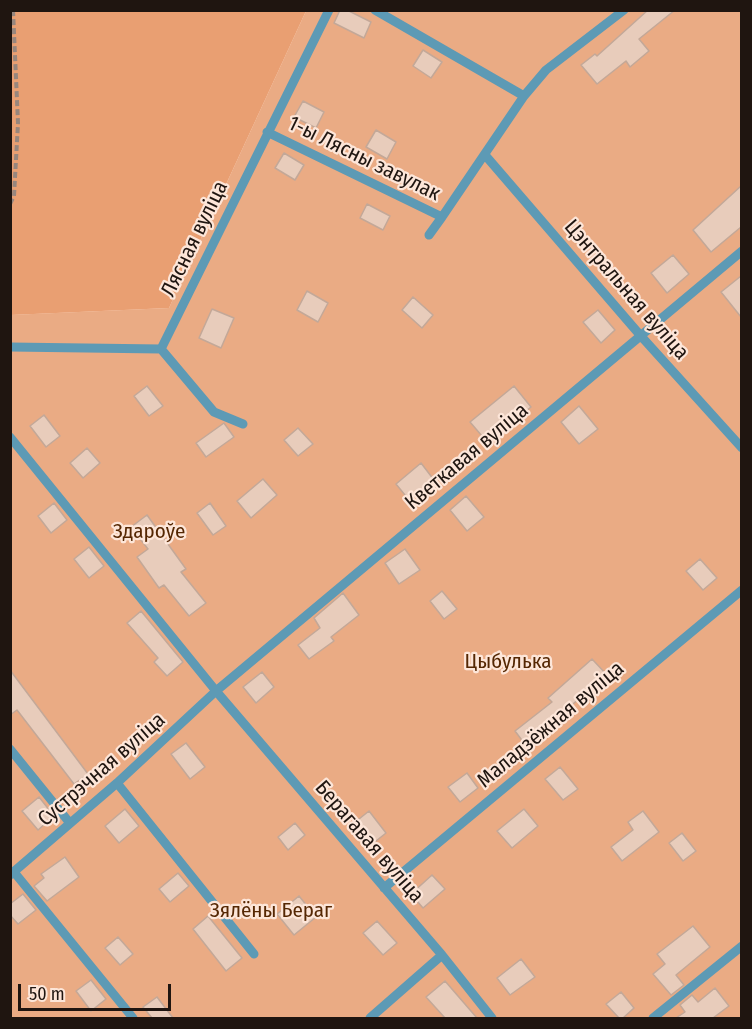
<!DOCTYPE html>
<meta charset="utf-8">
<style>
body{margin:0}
#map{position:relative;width:752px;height:1029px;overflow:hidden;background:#fde6d9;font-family:"Fira Sans Condensed",sans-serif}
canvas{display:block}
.frame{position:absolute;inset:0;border:12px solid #1f1510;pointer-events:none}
.scale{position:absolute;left:18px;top:984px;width:153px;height:27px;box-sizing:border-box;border:3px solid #1f1510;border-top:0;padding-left:8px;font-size:18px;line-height:21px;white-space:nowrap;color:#1f1510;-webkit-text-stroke:4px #fde6d9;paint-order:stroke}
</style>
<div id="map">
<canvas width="752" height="1029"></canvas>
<div class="frame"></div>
<div class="scale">50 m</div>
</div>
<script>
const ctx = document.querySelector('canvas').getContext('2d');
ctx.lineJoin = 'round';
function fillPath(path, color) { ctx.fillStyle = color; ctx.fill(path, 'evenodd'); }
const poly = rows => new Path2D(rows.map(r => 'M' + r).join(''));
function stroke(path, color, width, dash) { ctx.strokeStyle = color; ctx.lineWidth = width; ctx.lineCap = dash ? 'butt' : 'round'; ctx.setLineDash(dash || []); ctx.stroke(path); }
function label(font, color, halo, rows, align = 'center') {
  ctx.font = font + ' "Fira Sans Condensed",sans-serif'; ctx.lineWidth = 4.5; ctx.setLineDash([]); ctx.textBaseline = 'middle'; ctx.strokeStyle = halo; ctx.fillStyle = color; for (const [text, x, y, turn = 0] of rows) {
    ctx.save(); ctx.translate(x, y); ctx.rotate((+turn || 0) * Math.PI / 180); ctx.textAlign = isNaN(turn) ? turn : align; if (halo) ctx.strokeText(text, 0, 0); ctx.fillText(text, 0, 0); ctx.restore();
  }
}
fillPath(poly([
 [306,11,741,11,741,1018,11,1018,10,315,169,308]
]), '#eaab84');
fillPath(poly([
 [10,11,306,11,169,308,11,315]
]), '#e99f72');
const building = poly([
 [340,10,347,10,371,22,364,38,334,23,340,10],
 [648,10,675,10,639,39,649,51,630,67,626,61,597,84,581,65,595,54,597,56,648,10],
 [423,50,442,62,431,78,413,66,423,50],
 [303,101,324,112,316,128,294,117,303,101],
 [376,130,396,142,387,159,366,147,376,130],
 [284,153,304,165,295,180,275,168,284,153],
 [741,186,741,227,711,252,693,230,741,186],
 [367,204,390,216,383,230,360,218,367,204],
 [673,255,689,274,667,293,651,273,673,255],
 [741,276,741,317,721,292,741,276],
 [307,291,328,303,318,322,297,310,307,291],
 [413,297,433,315,422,328,402,310,413,297],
 [212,309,234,318,221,348,199,338,212,309],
 [598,310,615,330,601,343,583,322,598,310],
 [147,386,163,406,149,416,134,396,147,386],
 [514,386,531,407,488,443,470,422,514,386],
 [579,406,598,429,579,444,561,422,579,406],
 [44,415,60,436,46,447,30,426,44,415],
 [224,423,234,437,206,457,196,443,224,423],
 [298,428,313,444,298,456,284,440,298,428],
 [87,448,100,463,83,478,70,463,87,448],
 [421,463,434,480,409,500,396,484,421,463],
 [263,479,277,495,251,518,237,501,263,479],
 [466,496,484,517,467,531,450,510,466,496],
 [54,503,67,520,51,533,38,516,54,503],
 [210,503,226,526,213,535,197,513,210,503],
 [147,515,186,569,181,572,206,603,189,616,164,585,159,588,137,557,148,549,131,527,147,515],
 [89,547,104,566,89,578,74,559,89,547],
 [405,549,420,570,399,584,385,563,405,549],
 [700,559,717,578,703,590,686,571,700,559],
 [442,591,457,609,444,619,430,601,442,591],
 [343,593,359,615,331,637,334,641,309,659,298,645,320,628,314,618,343,593],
 [141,611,183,662,167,676,154,662,158,658,127,623,141,611],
 [592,659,607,675,547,726,550,729,527,747,515,731,552,702,548,698,592,659],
 [10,670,88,774,74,784,17,710,10,715,10,670],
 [262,672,274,687,256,703,243,687,262,672],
 [186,743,205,767,190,779,171,754,186,743],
 [560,767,578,789,563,800,545,779,560,767],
 [467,773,478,788,460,802,448,787,467,773],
 [39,797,54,816,38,830,22,811,39,797],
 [125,809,139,826,119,843,105,826,125,809],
 [524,809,538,826,512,848,497,831,524,809],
 [369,811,386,833,371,845,354,823,369,811],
 [643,811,659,832,622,861,611,847,633,830,628,822,643,811],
 [295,823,305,835,288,850,278,837,295,823],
 [682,833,696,851,683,861,669,843,682,833],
 [65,857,79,877,47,901,34,886,44,878,41,874,65,857],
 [178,873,189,886,170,902,159,889,178,873],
 [432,875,445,889,423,908,411,894,432,875],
 [23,894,36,910,18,924,10,915,10,904,23,894],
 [299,896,316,917,294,935,277,914,299,896],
 [208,916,242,958,226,971,193,929,208,916],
 [377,921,397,943,383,955,363,933,377,921],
 [693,926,710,947,676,975,684,985,671,995,653,974,665,964,657,954,693,926],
 [118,937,133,954,120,965,105,948,118,937],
 [521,959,535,977,510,995,497,978,521,959],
 [91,980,106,999,91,1011,76,991,91,980],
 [445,981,477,1018,445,1018,426,997,445,981],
 [715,988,729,1006,713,1018,676,1018,685,1012,680,1005,692,995,698,1002,715,988],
 [621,992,634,1008,623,1018,619,1018,606,1004,621,992],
 [157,997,173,1018,152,1018,143,1007,157,997]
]);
fillPath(building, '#e8ccbb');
stroke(building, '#c3a898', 1.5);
stroke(poly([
 [10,204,14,196,18,123,13,10]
]), '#97867d', 4, [6, 3]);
stroke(poly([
 [375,10,524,96],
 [267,132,442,217,524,96,546,70,624,10],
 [485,155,640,335,742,448],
 [429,235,442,217],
 [10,347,161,349,329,10],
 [161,349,214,412,243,424],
 [10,437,216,691,442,955,492,1018],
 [10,749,69,822],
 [117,783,254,954],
 [14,872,133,1018],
 [10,875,117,783,216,691,742,251],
 [384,888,742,590],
 [370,1018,442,955],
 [653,1018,742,946]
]), '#5d9ab5', 9);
label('21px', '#1f1510', '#fde6d9', [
 ["1-ы Лясны завулак",364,159,26],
 ["Лясная вуліца",195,239,-64],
 ["Цэнтральная вуліца",626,290,49],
 ["Кветкавая вуліца",467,457,-40],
 ["Маладзёжная вуліца",551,725,-40],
 ["Сустрэчная вуліца",102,770,-41],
 ["Берагавая вуліца",369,842,49]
]);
label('21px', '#552703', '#fde6d9', [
 ["Здароўе",149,532],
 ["Цыбулька",508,662],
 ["Зялёны Бераг",271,911]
]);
</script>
